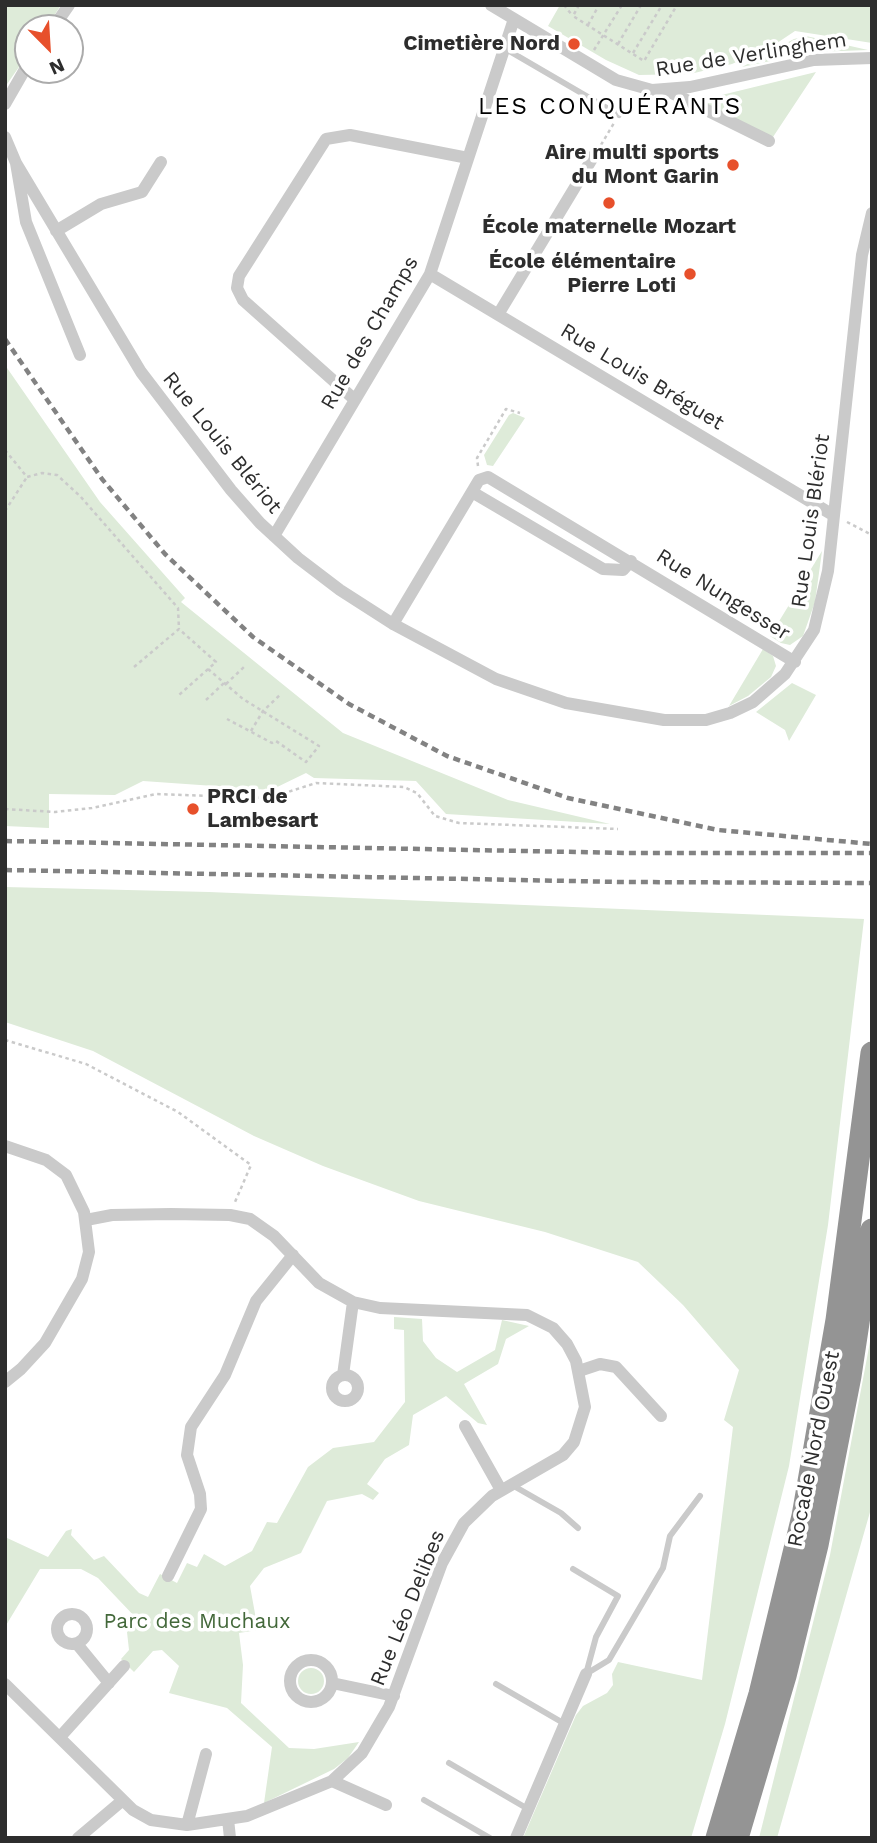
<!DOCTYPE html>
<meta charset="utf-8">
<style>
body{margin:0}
#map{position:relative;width:877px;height:1843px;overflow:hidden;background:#fff;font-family:"Work Sans",sans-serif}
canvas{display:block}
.frame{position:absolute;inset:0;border:7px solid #2d2d2d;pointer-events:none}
.north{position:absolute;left:14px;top:14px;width:70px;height:70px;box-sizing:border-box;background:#fff;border:2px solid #ababab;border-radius:50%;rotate:156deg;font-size:19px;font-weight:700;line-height:28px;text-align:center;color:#2d2d2d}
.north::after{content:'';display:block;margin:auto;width:24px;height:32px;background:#e7502b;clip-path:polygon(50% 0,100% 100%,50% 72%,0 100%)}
</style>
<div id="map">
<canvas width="877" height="1843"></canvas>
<div class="frame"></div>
<div class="north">N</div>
</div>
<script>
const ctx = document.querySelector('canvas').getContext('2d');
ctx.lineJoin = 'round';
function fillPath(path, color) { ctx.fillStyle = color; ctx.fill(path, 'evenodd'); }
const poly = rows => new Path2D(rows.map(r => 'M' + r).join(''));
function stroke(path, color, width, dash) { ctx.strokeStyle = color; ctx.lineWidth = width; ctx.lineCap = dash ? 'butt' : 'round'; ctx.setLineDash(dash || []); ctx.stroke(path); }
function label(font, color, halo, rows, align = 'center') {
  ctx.font = font + ' "Work Sans",sans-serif'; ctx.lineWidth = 7; ctx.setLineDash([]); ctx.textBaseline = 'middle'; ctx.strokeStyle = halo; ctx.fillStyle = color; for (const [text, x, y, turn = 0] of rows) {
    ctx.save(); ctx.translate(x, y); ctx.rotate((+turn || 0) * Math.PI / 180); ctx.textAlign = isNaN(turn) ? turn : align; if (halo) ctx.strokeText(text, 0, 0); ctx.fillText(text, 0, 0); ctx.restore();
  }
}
fillPath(poly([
 [5,5,61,5,46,28,28,28,28,54,5,87],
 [560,5,872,5,872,43,795,31,774,45,732,64,690,74,639,75,606,60,548,26],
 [806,36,868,50,813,52,742,67,794,39],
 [816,72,773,137,697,101],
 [5,365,100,502,185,598,181,602,343,733,508,800,610,824,446,814,416,781,314,778,306,773,271,790,143,781,115,795,49,794,49,828,5,826],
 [513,413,525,418,493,466,487,465,484,455,509,415],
 [822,551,815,602,803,636,790,645,781,643,770,636],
 [763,649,773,656,776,666,771,677,748,696,729,706],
 [792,683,816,695,789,741,785,730,756,712],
 [5,887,209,892,864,919,828,1225,789,1466,725,1724,691,1838,523,1838,576,1715,583,1706,607,1693,613,1685,612,1674,618,1662,702,1680,733,1427,724,1420,739,1370,683,1305,638,1262,545,1232,419,1201,323,1166,254,1136,93,1051,5,1022],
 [394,1317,422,1319,423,1341,436,1358,457,1372,495,1350,502,1320,529,1326,506,1339,498,1364,464,1384,487,1425,478,1423,446,1396,413,1415,409,1445,385,1459,367,1484,379,1493,373,1500,362,1494,327,1501,301,1553,264,1568,250,1586,258,1630,239,1633,243,1665,241,1703,289,1748,314,1749,359,1742,348,1758,334,1769,264,1803,272,1747,227,1708,169,1693,179,1666,162,1650,153,1651,134,1672,121,1659,129,1650,127,1632,138,1620,98,1578,81,1569,40,1569,5,1627,5,1537,48,1557,66,1531,72,1529,71,1535,94,1560,104,1556,139,1593,148,1597,160,1574,177,1583,187,1563,197,1567,204,1554,225,1566,252,1551,267,1522,277,1523,308,1467,333,1448,374,1442,405,1402,404,1330,394,1329],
 [872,1331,870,1512,777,1838,759,1838,830,1555],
 '298 1681a13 13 0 1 1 26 0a13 13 0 1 1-26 0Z'
]), '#deebd9');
stroke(poly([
 [564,5,572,15],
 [579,5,573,16,644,61,677,5],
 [588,25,599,5],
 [618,44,641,5],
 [594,50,622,5],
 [633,53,662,5],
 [601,145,614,123],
 [5,450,27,477,42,473,57,475,80,496,178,608,179,629],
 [478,466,477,458,506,409,520,413],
 [5,511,27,477],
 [847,522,872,535],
 [134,667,179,629,216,662,179,695],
 [208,669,243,699,319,746,306,762,276,741,272,743,227,719],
 [226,684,244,667],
 [206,700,224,683],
 [251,731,263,711,281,694],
 [5,809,55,812,92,808,156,794,269,798,316,783,404,787,417,793,435,816,459,823,618,829],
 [5,1040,86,1064,178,1112,251,1165,235,1202]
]), '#cacaca', 2.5, [3.5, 3.5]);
stroke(poly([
 [504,48,619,115],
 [512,1485,561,1513,578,1528],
 [573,1569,618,1596,596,1637,586,1674],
 [586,1674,609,1660,663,1568,670,1536,700,1496],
 [496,1684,565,1724],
 [449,1763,528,1809],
 [424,1800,490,1838]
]), '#cacaca', 6);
stroke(poly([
 [491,5,616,80,652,90,690,87,814,60,872,58],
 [53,28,69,5],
 [668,91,769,141],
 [5,104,28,64],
 [5,137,16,163,26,222,80,355],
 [16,163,141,372,231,490,260,523,298,558,340,590,393,624,496,679,566,703,664,720,706,720,730,713,753,702,785,674,814,630,828,571,862,255,872,213],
 [56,231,101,204,142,192,161,162],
 [430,274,833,515],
 [499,313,595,154],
 [354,399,243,300,237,288,239,276,326,139,350,135,468,158],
 [472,492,603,569,623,570,631,561],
 [274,536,430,274,514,19],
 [393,624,479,480,488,477,795,662],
 [5,1146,46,1160,66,1175,84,1212,89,1252,82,1279,45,1343,21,1369,5,1382],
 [86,1220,112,1215,171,1214,230,1215,250,1219,274,1236,319,1283,353,1302,380,1308,527,1315,553,1328,567,1344,576,1361,585,1407,574,1442,563,1455,492,1496,464,1523,442,1563,389,1707,362,1753,332,1781],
 [579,1371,600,1364,616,1367,661,1416],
 '332 1388a13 13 0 1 1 26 0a13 13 0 1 1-26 0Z',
 [343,1375,353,1302],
 [465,1426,501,1490],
 [168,1576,201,1509,200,1494,187,1455,191,1427,225,1375,256,1301,293,1255],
 '57 1629a15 15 0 1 1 30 0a15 15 0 1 1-30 0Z',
 [77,1644,109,1683],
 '290 1681a21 21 0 1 1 42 0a21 21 0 1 1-42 0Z',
 [332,1683,394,1696],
 [5,1684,133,1810,151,1820,187,1825,247,1816,332,1781,386,1805],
 [60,1737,124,1666],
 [228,1819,230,1838],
 [187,1825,206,1754],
 [78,1838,123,1800],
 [516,1838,586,1674]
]), '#cacaca', 12);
stroke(poly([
 [717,1838,760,1694,803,1516,837,1320,872,1053],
 [737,1838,785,1676,817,1545,850,1376,872,1230]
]), '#949494', 23);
stroke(poly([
 [5,339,102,479,165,554,253,637,349,704,447,756,568,798,718,830,872,844],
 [5,841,628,853,872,853],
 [5,870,622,882,872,883]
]), '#828282', 4.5, [7, 5]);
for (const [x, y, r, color] of [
 [574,44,7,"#e7502b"],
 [733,165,7,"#e7502b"],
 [609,203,7,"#e7502b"],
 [690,274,7,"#e7502b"],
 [193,809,7,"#e7502b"]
]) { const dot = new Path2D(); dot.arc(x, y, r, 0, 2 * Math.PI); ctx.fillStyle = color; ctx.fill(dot); stroke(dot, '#fff', 2.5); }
label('bold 21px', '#2d2d2d', '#fff', [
 ["Cimetière Nord",560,44],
 ["Aire multi sports",719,153],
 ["du Mont Garin",719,177],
 ["École maternelle Mozart",609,227,"center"],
 ["École élémentaire",676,262],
 ["Pierre Loti",676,286],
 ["PRCI de",207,797,"left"],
 ["Lambesart",207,821,"left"]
], 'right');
label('21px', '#2d2d2d', '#fff', [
 ["Rue de Verlinghem",751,55,-9],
 ["Rue des Champs",370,333,-60],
 ["Rue Louis Bréguet",642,377,31],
 ["Rue Louis Blériot",222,443,51],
 ["Rue Louis Blériot",811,521,-82],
 ["Rue Nungesser",723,595,32],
 ["Rocade Nord Ouest",814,1449,-79],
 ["Rue Léo Delibes",408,1608,-68]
]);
label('21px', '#43683a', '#fff', [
 ["Parc des Muchaux",197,1622]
]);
ctx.letterSpacing = '2px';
label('24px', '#000', '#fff', [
 ["LES CONQUÉRANTS",610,107]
]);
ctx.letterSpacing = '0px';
</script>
